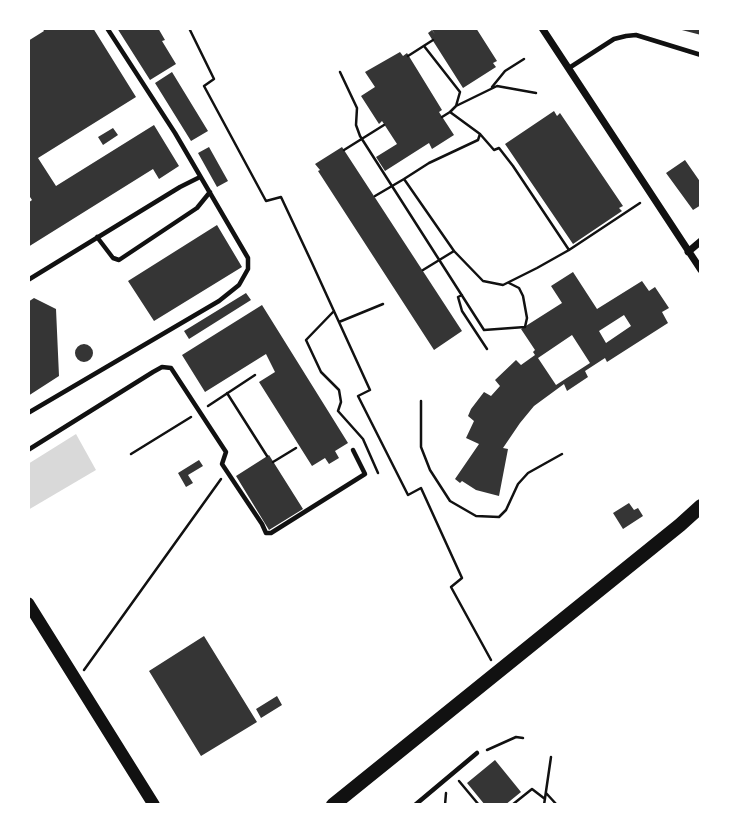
<!DOCTYPE html>
<style>
body{margin:0}
#map{position:relative;width:729px;height:833px;overflow:hidden;background:#fff;font-family:Karla,sans-serif}
canvas{display:block}
.frame{position:absolute;inset:0;border:30px solid #fff;pointer-events:none}
</style>
<div id="map">
<canvas width="729" height="833"></canvas>
<div class="frame"></div>
</div>
<script>
const ctx = document.querySelector('canvas').getContext('2d');
ctx.lineJoin = 'round';
function fillPath(path, color) { ctx.fillStyle = color; ctx.fill(path, 'evenodd'); }
const poly = rows => new Path2D(rows.map(r => 'M' + r).join(''));
function stroke(path, color, width, dash) { ctx.strokeStyle = color; ctx.lineWidth = width; ctx.lineCap = dash ? 'butt' : 'round'; ctx.setLineDash(dash || []); ctx.stroke(path); }
fillPath(poly([
 [76,434,96,470,28,510,28,464]
]), '#d9d9d9');
fillPath(poly([
 [42,28,93,28,136,97,38,158,56,186,154,125,179,166,159,179,153,169,28,247,28,203,32,200,28,194,28,41,44,31],
 [117,28,158,28,165,40,162,41,176,64,150,80],
 [431,28,476,28,497,61,493,63,496,67,463,88,428,33,432,30,435,34],
 [678,28,701,28,701,35,678,29],
 [400,52,403,56,407,53,442,110,439,112,454,135,432,149,429,143,385,171,376,157,397,144,382,121,379,124,361,96,375,87,365,72],
 [172,72,208,131,191,141,155,83],
 [554,111,557,116,560,113,623,206,619,208,622,211,573,244,505,144],
 [113,128,118,135,103,145,98,137],
 [209,147,228,181,217,187,198,153],
 [342,147,462,331,434,350,318,171,320,170,315,164],
 [685,160,701,183,701,205,693,210,666,173],
 [217,225,242,267,154,321,128,281],
 [573,272,597,309,642,281,649,291,655,287,669,308,662,312,668,323,607,362,605,358,585,371,588,377,567,391,564,384,534,406,520,423,503,448,508,449,499,496,476,490,462,481,460,483,455,479,479,444,466,438,474,421,468,416,471,409,484,392,491,396,500,386,495,380,516,360,521,365,535,355,533,352,535,350,521,329,562,303,551,286],
 [624,315,631,326,606,343,599,331],
 [572,335,590,363,556,385,538,358],
 [246,293,251,300,189,339,184,331],
 [34,298,56,309,59,376,28,396,28,302],
 [262,305,348,443,335,451,339,458,329,464,325,458,312,466,259,382,275,372,266,354,205,392,182,355],
 '75 353a9 9 0 1 1 18 0a9 9 0 1 1-18 0Z',
 [269,455,303,509,269,530,236,476],
 [199,460,203,466,188,475,193,483,186,487,178,473],
 [629,503,634,510,638,508,643,516,623,529,613,513],
 [204,636,257,722,201,756,149,671],
 [277,696,282,705,261,718,256,709],
 [495,760,521,792,505,805,485,805,467,783]
]), '#353535');
stroke(poly([
 [189,28,214,79,204,86,266,201,281,197,312,263,370,390,358,396,408,495,421,488,462,578,451,587,491,660],
 [424,46,460,92,456,106,450,112],
 [408,56,433,40],
 [340,72,357,108,356,125,360,136,484,330,525,327,527,318,523,296,519,288,509,283],
 [492,87,505,71,524,59],
 [456,106,497,86,536,93],
 [442,117,450,112,480,134,494,150,499,148,513,166,569,250,640,203],
 [480,134,478,140,429,163,404,179,454,251,483,281,503,285,537,268,569,250],
 [344,150,384,125],
 [375,196,404,179],
 [423,270,454,251],
 [462,295,458,297,462,311,487,349],
 [334,311,306,340,321,372,339,390,341,402,338,411,363,439,378,473],
 [339,322,383,304],
 [227,393,267,456],
 [421,401,421,447,430,470,450,501,476,516,499,517,506,510,518,484,528,473,562,454],
 [208,406,255,375],
 [131,454,191,417],
 [273,462,296,448],
 [84,670,221,479],
 [487,750,516,737,523,738],
 [459,781,479,805],
 [546,793,557,805],
 [445,805,446,793],
 [512,805,532,789,545,799],
 [544,805,551,757]
]), '#111', 2.5);
stroke(poly([
 [569,68,614,39,626,36,636,35,701,55],
 [97,237,113,258,119,260,197,208,210,192],
 [28,280,180,187,200,177],
 [28,413,219,301,239,285,248,269,248,258,175,133,107,28],
 [28,450,153,372,162,367,171,368,226,452,222,464,262,524,266,533,271,533,365,474,353,450],
 [415,805,477,753]
]), '#111', 4.5);
stroke(poly([
 [542,28,701,270],
 [688,252,701,241]
]), '#111', 7);
stroke(poly([
 [28,603,154,805]
]), '#111', 12);
stroke(poly([
 [333,805,680,525,701,506]
]), '#111', 14);
</script>
